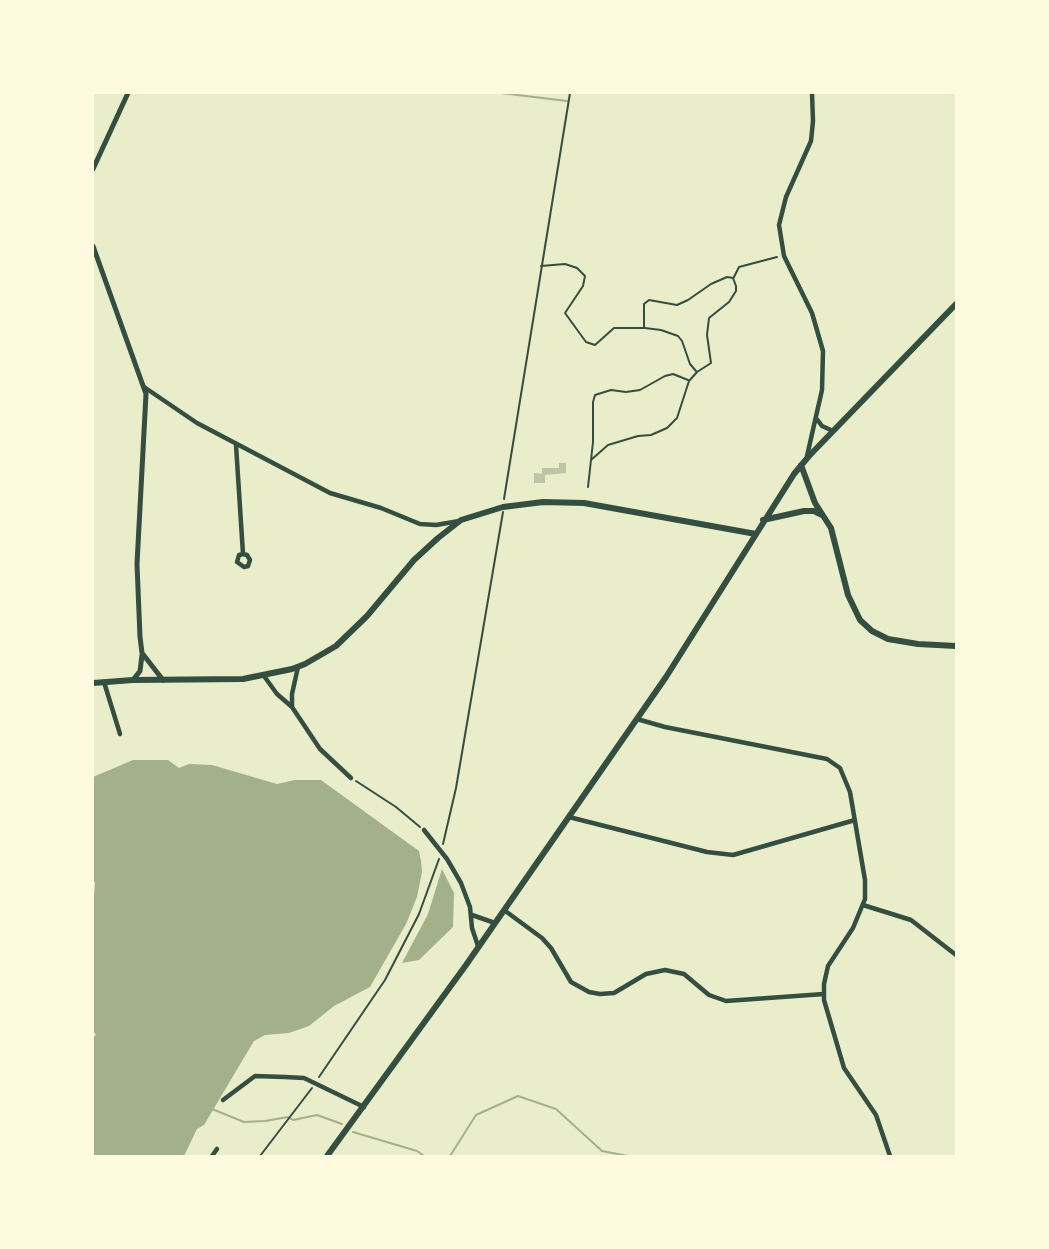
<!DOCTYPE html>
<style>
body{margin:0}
#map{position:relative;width:1049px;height:1249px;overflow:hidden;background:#e9edc9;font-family:"Titillium Web",sans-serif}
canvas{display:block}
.frame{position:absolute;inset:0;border:94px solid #fefae0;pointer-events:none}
</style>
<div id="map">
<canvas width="1049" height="1249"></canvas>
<div class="frame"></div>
</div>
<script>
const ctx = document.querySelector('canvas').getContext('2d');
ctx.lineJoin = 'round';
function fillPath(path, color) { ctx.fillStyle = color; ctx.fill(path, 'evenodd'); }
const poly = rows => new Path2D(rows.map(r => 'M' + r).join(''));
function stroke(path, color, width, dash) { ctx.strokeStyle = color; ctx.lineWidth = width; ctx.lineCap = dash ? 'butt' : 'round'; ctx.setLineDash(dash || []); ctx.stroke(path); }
fillPath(poly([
 [133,760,168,760,179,768,189,764,212,765,277,784,295,780,321,780,419,851,421,861,422,872,417,897,406,924,370,987,334,1006,309,1026,289,1033,265,1035,254,1041,204,1125,197,1129,184,1156,93,1156,93,1037,96,1035,93,1031,93,907,95,883,93,879,93,777],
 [442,869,454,893,453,927,419,960,402,963,428,914]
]), '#a3b18a');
stroke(poly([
 [501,93,567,101],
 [212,1109,244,1122,265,1121,288,1117,293,1120,317,1115,342,1124],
 [353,1132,417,1151,424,1156],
 [450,1156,476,1115,518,1096,556,1109,602,1151,628,1156]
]), '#a3b18a', 2);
fillPath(poly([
 [559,463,566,463,566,473,545,475,545,483,534,483,534,473,542,474,542,468,559,468]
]), '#bcc5a7');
stroke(poly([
 [541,266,565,264,577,268,585,276,583,286,565,313,586,342,595,345,614,328,644,328,644,304,649,300,677,305,688,300,711,284,727,277,733,278,736,286,736,291,729,302,709,318,707,335,711,363,697,372,689,381,677,418,667,428,651,435,638,436,608,445,591,460],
 [734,277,739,267,777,257],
 [645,328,661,330,678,336,682,341,690,364,696,371],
 [588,487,593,442,593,402,595,395,611,390,626,392,640,390,665,376,673,374,688,380],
 [504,499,570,93],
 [356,781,396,807,420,827],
 [443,844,456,788,503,512],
 [319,1077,385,980,419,914,439,859],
 [260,1156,312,1088]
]), '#344e41', 2);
stroke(poly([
 [144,387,197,423,330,493,381,508,420,524,436,525,459,521],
 [816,418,822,426,833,431],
 [236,445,243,554,239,555,237,562,244,567,248,566,250,560,247,555,243,554],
 [807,456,822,390,823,351,812,313,784,256,779,225,786,197,811,141,813,121,812,93],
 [264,676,277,694,292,707,320,749,351,778],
 [104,682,120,734],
 [292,706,292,694,298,667],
 [637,719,665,727,827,759,840,768,850,792,865,880,865,899,853,928,828,966,824,984,824,1000,844,1068,876,1115,890,1156],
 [569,817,707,852,733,855,855,820],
 [424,830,447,859,461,883,470,907,472,928,478,946],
 [863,905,911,920,956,955],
 [504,910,542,938,551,948,571,982,589,992,600,994,614,993,646,974,665,970,684,974,709,995,726,1001,824,994],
 [472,915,495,923],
 [223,1100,255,1076,285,1077,304,1078,364,1107],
 [212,1156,217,1149]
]), '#344e41', 4.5);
stroke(poly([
 [93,169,128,93],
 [93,246,146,394,137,564,140,637,142,653,163,680],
 [133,680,140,671,142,655]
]), '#344e41', 5);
stroke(poly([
 [801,465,815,503,831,528,848,595,860,620,872,631,888,639,918,644,956,646],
 [763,520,804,511,814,511,822,515],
 [93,683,133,680,243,679,292,669,305,664,336,646,367,616,414,560,438,538,461,520,503,507,543,502,584,503,756,534],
 [327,1156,466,965,666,677,794,474,809,456,956,304]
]), '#344e41', 6);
</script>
